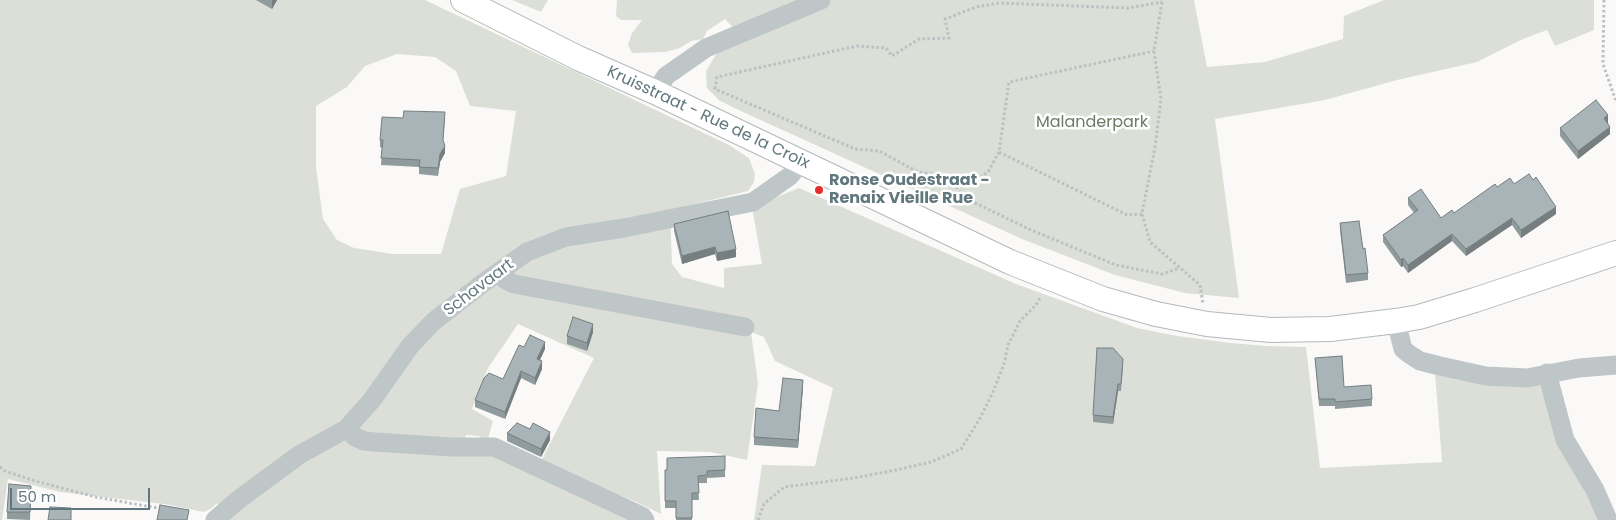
<!DOCTYPE html>
<style>
body{margin:0}
#map{position:relative;width:1616px;height:520px;overflow:hidden;background:#faf9f8;font-family:Poppins,sans-serif}
canvas{display:block}
.scale{position:absolute;left:10px;top:488px;width:140px;height:22px;box-sizing:border-box;border:2px solid #60777d;border-top:0;padding-left:6px;font-size:15px;line-height:18px;white-space:nowrap;color:#60777d;-webkit-text-stroke:4px #fff;paint-order:stroke}
</style>
<div id="map">
<canvas width="1616" height="520"></canvas>
<div class="scale">50 m</div>
</div>
<script>
const ctx = document.querySelector('canvas').getContext('2d');
ctx.lineJoin = 'round';
function fillPath(path, color) { ctx.fillStyle = color; ctx.fill(path, 'evenodd'); }
const poly = rows => new Path2D(rows.map(r => 'M' + r).join(''));
function stroke(path, color, width, dash) { ctx.strokeStyle = color; ctx.lineWidth = width; ctx.lineCap = dash ? 'butt' : 'round'; ctx.setLineDash(dash || []); ctx.stroke(path); }
function label(font, color, halo, rows, align = 'center') {
  ctx.font = font + ' Poppins,sans-serif'; ctx.lineWidth = 5; ctx.setLineDash([]); ctx.textBaseline = 'middle'; ctx.strokeStyle = halo; ctx.fillStyle = color; for (const [text, x, y, turn = 0] of rows) {
    ctx.save(); ctx.translate(x, y); ctx.rotate((+turn || 0) * Math.PI / 180); ctx.textAlign = isNaN(turn) ? turn : align; if (halo) ctx.strokeText(text, 0, 0); ctx.fillText(text, 0, 0); ctx.restore();
  }
}
fillPath(poly([
 [0,0,425,0,729,145,749,158,755,174,754,182,748,191,670,210,672,264,682,277,724,288,724,268,762,264,752,207,799,188,1016,284,1137,328,1177,336,1231,343,1266,346,1306,347,1320,468,1442,462,1435,372,1539,382,1556,431,1600,520,754,520,762,465,815,466,833,388,775,361,764,337,751,332,758,384,747,460,710,452,657,451,661,514,634,501,540,463,594,358,518,324,488,368,472,409,493,421,487,442,479,436,466,435,460,450,483,451,638,520,226,520,238,507,216,504,212,508,204,512,164,504,60,492,8,479,2,520,0,520],
 [397,54,435,57,456,71,470,106,516,111,506,176,460,189,441,254,393,254,354,248,337,240,323,219,316,167,316,106,347,87,365,66],
 [512,0,548,0,541,12],
 [617,0,1194,0,1207,67,1265,62,1343,39,1344,16,1384,0,1594,0,1594,30,1555,46,1547,30,1523,39,1477,62,1397,80,1325,100,1215,119,1239,298,1185,293,1115,275,1022,239,743,112,720,101,707,88,706,71,717,53,740,35,725,19,707,31,703,39,691,41,680,48,665,52,632,53,628,45,632,33,642,20,621,20,616,16]
]), '#dbdfd7');
const major = poly([
 [463,0,578,58,655,92,1010,262,1103,299,1156,314,1207,324,1271,330,1330,329,1396,321,1419,317,1475,300,1616,253]
]);
stroke(major, '#b2babd', 26);
stroke(poly([
 [1604,0,1603,64,1616,101],
 [1162,2,1154,51,1161,99,1155,147,1142,214,1150,242,1200,285,1203,304],
 [999,152,988,172,968,185,953,182,943,175,918,172,879,151,855,149,715,89,717,77,857,46,886,48,892,56,919,39,949,38,945,19,976,7,999,3,1128,8,1162,2],
 [953,183,965,198,1031,230,1116,265,1162,274,1180,268],
 [1142,214,1127,215,999,152,1009,82,1154,51],
 [0,467,5,471,35,481,96,497,163,509],
 [758,520,764,504,784,487,854,478,896,470,931,462,961,449,979,420,993,392,1004,364,1008,345,1020,321,1036,305,1041,296]
]), '#bbc0c2', 3, [2.5, 2.5]);
stroke(poly([
 [655,92,666,76,706,48,821,0],
 [498,273,506,280,514,284,745,327],
 [1396,321,1403,349,1409,354,1420,361,1440,366,1486,376,1527,378,1579,368,1616,365],
 [1547,373,1565,440,1595,490,1608,520],
 [346,429,355,437,364,441,375,442,452,447,494,447,642,516,645,520],
 [215,520,238,500,299,455,346,429,372,400,410,346,434,321,483,283,527,252,566,237,624,228,753,202,790,176,801,162]
]), '#bec6c8', 19);
stroke(major, '#fff', 24);
fillPath(poly([
 [256,0,277,0,272,9],
 [403,118,445,119,443,141,445,153,440,162,438,176,419,174,419,167,381,165,382,148,380,147,380,140],
 [1607,123,1610,134,1578,159,1560,136,1560,128,1608,123],
 [1514,184,1556,214,1521,238,1512,225,1466,256,1452,241,1408,273,1403,266,1401,267,1383,242,1383,235,1414,213,1408,205,1408,198,1441,218,1454,213,1497,187],
 [1340,223,1363,249,1368,273,1368,280,1346,283,1340,230],
 [674,224,736,257,717,261,715,254,682,264,674,231],
 [593,332,587,351,567,344,567,336],
 [524,347,545,349,540,360,542,369,535,385,521,378,505,419,475,407,475,400,503,379],
 [1315,358,1344,387,1372,399,1372,406,1335,409,1335,406,1319,406],
 [1123,366,1121,391,1118,391,1113,424,1093,422,1093,415],
 [803,387,798,448,754,445,754,437],
 [530,429,550,440,541,457,507,441,507,433],
 [725,456,725,477,707,478,707,483,698,483,699,500,692,500,692,520,676,520,676,508,665,508,665,470],
 [31,486,30,520,7,519,7,512]
]), '#909b9d');
fillPath(poly([
 [272,0,277,0,272,9],
 [1608,115,1608,123,1604,126,1604,118],
 [1610,127,1610,134,1578,159,1578,151],
 [445,146,445,153,440,162,438,176,440,154],
 [1556,207,1556,214,1521,238,1521,230],
 [1512,218,1512,225,1466,256,1466,249],
 [1452,234,1452,241,1408,273,1408,265],
 [715,247,715,254,682,264,682,256],
 [736,249,736,257,717,261,717,253],
 [1403,258,1403,266,1401,267,1401,260],
 [593,324,593,332,587,351,587,343],
 [545,342,545,349,537,366,537,359],
 [542,361,542,369,535,385,535,378],
 [521,371,521,378,505,419,505,412],
 [803,380,803,387,798,448,798,440],
 [1118,384,1118,391,1113,424,1113,417],
 [550,432,550,440,541,457,541,449]
]), '#767e80');
const building = poly([
 [1596,100,1608,115,1604,118,1610,127,1578,151,1560,128,1596,100],
 [404,111,445,112,443,140,445,146,440,154,438,168,419,167,420,160,381,158,383,140,380,140,382,117,403,118,404,111],
 [1529,174,1533,180,1536,177,1556,207,1521,230,1512,218,1466,249,1452,234,1408,265,1403,258,1401,260,1383,235,1418,210,1408,198,1421,189,1441,218,1452,210,1454,213,1495,184,1497,187,1510,178,1514,184,1529,174],
 [728,211,736,249,717,253,715,247,682,256,674,224,728,211],
 [1359,221,1363,249,1365,248,1368,273,1346,275,1340,223,1359,221],
 [573,317,593,324,587,343,567,336,573,317],
 [530,335,545,342,537,359,542,361,535,378,521,371,505,412,475,400,484,378,489,373,503,379,519,345,524,347,530,335],
 [1097,348,1113,348,1123,359,1121,384,1118,384,1113,417,1093,415,1097,348],
 [1342,356,1344,387,1371,385,1372,399,1335,402,1335,399,1319,399,1315,358,1342,356],
 [783,378,803,380,798,440,754,437,756,408,779,411,783,378],
 [517,423,530,429,533,423,550,432,541,449,507,433,517,423],
 [725,456,725,470,707,471,707,475,698,476,699,493,692,493,692,518,676,518,676,501,665,501,665,470,667,470,667,458,725,456],
 [9,484,31,486,30,512,7,512,9,484],
 [160,505,189,510,187,520,157,520,160,505],
 [50,507,71,508,71,520,48,520,50,507]
]);
fillPath(building, '#a8b4b7');
stroke(building, '#767e80', 1);
for (const [x, y, r, color] of [
 [819,190,5,"#e62e2c"]
]) { const dot = new Path2D(); dot.arc(x, y, r, 0, 2 * Math.PI); ctx.fillStyle = color; ctx.fill(dot); stroke(dot, '#fff', 2); }
label('16px', '#60777d', '#fff', [
 ["Kruisstraat - Rue de la Croix",708,118,25],
 ["Schavaart",479,288,-37]
]);
label('16px', '#6d7a64', '#fff', [
 ["Malanderpark",1092,123]
]);
label('bold 16px', '#60777d', '#fff', [
 ["Ronse Oudestraat -",829,181],
 ["Renaix Vieille Rue",829,199]
], 'left');
</script>
